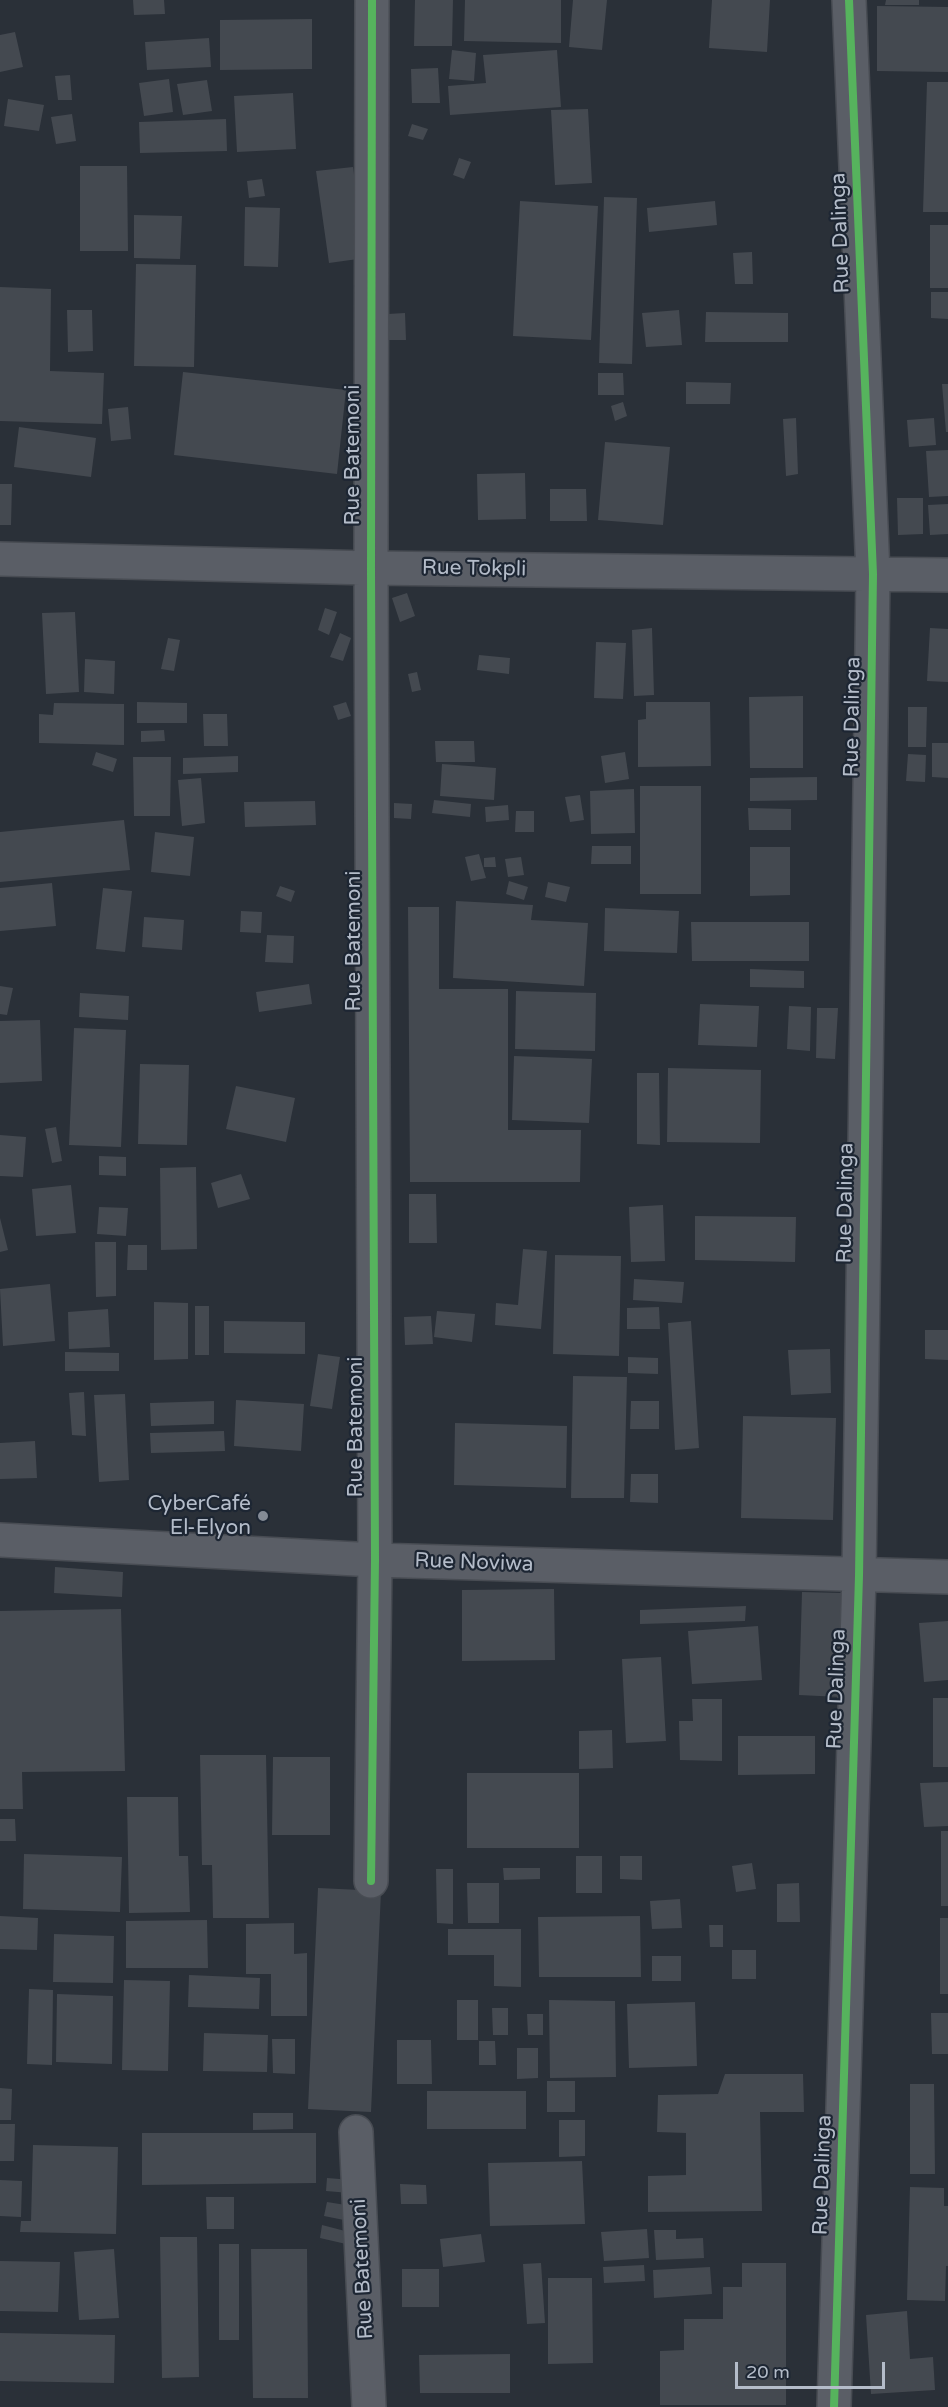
<!DOCTYPE html>
<meta charset="utf-8">
<style>
body{margin:0}
#map{position:relative;width:948px;height:2407px;overflow:hidden;background:#2a3038;font-family:"Varela Round",sans-serif}
canvas{display:block}
.scale{position:absolute;left:735px;top:2362px;width:150px;height:27px;box-sizing:border-box;border:3px solid #b4bcc9;border-top:0;padding-left:8px;font-size:18px;line-height:21px;white-space:nowrap;color:#b4bcc9;-webkit-text-stroke:4px #1d2633;paint-order:stroke}
</style>
<div id="map">
<canvas width="948" height="2407"></canvas>
<div class="scale">20 m</div>
</div>
<script>
const ctx = document.querySelector('canvas').getContext('2d');
ctx.lineJoin = 'round';
function fillPath(path, color) { ctx.fillStyle = color; ctx.fill(path, 'evenodd'); }
const poly = rows => new Path2D(rows.map(r => 'M' + r).join(''));
function stroke(path, color, width, dash) { ctx.strokeStyle = color; ctx.lineWidth = width; ctx.lineCap = dash ? 'butt' : 'round'; ctx.setLineDash(dash || []); ctx.stroke(path); }
function label(font, color, halo, rows, align = 'center') {
  ctx.font = font + ' "Varela Round",sans-serif'; ctx.lineWidth = 4.5; ctx.setLineDash([]); ctx.textBaseline = 'middle'; ctx.strokeStyle = halo; ctx.fillStyle = color; for (const [text, x, y, turn = 0] of rows) {
    ctx.save(); ctx.translate(x, y); ctx.rotate((+turn || 0) * Math.PI / 180); ctx.textAlign = isNaN(turn) ? turn : align; if (halo) ctx.strokeText(text, 0, 0); ctx.fillText(text, 0, 0); ctx.restore();
  }
}
fillPath(poly([
 [133,0,164,0,165,14,134,15],
 [415,0,453,0,452,46,414,46],
 [465,0,561,0,561,43,464,41],
 [573,0,607,0,602,50,569,47],
 [712,0,770,0,767,52,709,48],
 [886,0,919,0,919,5,885,5],
 [877,6,948,7,948,72,877,71],
 [312,19,312,69,220,70,220,20],
 [15,32,23,67,0,72,0,35],
 [209,38,211,67,147,70,145,42],
 [452,50,476,53,474,81,449,79],
 [557,50,561,107,450,115,448,86,486,83,483,55],
 [438,68,440,103,412,103,411,69],
 [70,75,72,100,58,100,55,76],
 [169,79,173,112,144,116,139,83],
 [207,80,212,111,183,115,177,84],
 [927,82,948,82,948,212,923,212],
 [293,93,296,149,237,152,234,96],
 [8,99,44,105,39,131,4,126],
 [588,109,592,183,555,185,551,110],
 [72,114,76,141,56,144,51,117],
 [226,119,227,151,140,153,139,122],
 [412,124,428,129,423,140,408,136],
 [459,158,471,162,464,179,453,175],
 [80,166,127,166,128,251,80,251],
 [353,167,365,258,329,263,316,171],
 [262,179,265,196,249,198,247,181],
 [604,197,637,198,632,364,599,363],
 [520,201,598,206,591,340,513,336],
 [715,201,717,225,649,232,647,208],
 [245,207,280,208,278,267,244,266],
 [134,215,182,216,180,259,134,258],
 [930,225,948,225,948,288,930,288],
 [752,252,753,284,735,284,733,253],
 [136,264,196,265,194,367,134,366],
 [0,287,51,289,50,371,104,373,102,424,0,421],
 [931,292,948,292,948,319,931,318],
 [67,310,92,310,93,351,68,352],
 [679,310,682,345,646,347,642,313],
 [706,312,788,313,788,342,705,342],
 [405,313,406,340,388,340,388,314],
 [183,372,346,390,337,474,174,455],
 [598,373,623,373,624,395,598,395],
 [686,382,731,383,730,404,686,404],
 [942,384,948,384,948,432,946,432],
 [623,402,627,416,615,421,611,406],
 [128,407,131,439,111,441,108,409],
 [796,418,798,474,786,476,783,419],
 [934,418,936,445,909,447,907,420],
 [19,427,96,438,91,477,14,467],
 [605,442,670,447,663,525,598,520],
 [948,450,948,496,929,497,926,451],
 [525,473,526,519,478,520,477,474],
 [0,484,12,484,11,525,0,525],
 [550,489,586,489,587,521,550,521],
 [897,498,923,498,923,534,898,535],
 [948,504,948,534,930,535,928,505],
 [407,593,415,616,400,622,392,598],
 [325,608,337,612,329,635,318,630],
 [75,612,79,692,46,694,42,613],
 [652,628,654,695,634,696,632,630],
 [930,628,948,629,948,682,927,681],
 [340,633,351,638,343,661,330,657],
 [168,638,180,640,174,671,161,669],
 [596,642,626,643,623,699,594,698],
 [479,655,510,658,509,674,477,670],
 [85,659,115,661,114,694,84,692],
 [417,672,421,690,412,692,408,674],
 [803,696,803,768,750,768,749,697],
 [137,702,187,703,187,723,137,723],
 [346,702,351,716,338,720,333,706],
 [646,702,710,702,711,766,638,767,638,720,646,719],
 [54,703,124,704,124,745,39,743,39,714,53,715],
 [908,707,927,707,926,747,908,747],
 [203,714,227,714,228,746,204,746],
 [164,730,165,741,141,742,141,731],
 [435,741,474,741,475,762,436,762],
 [932,743,948,743,948,778,932,777],
 [96,752,117,759,113,772,92,765],
 [625,752,629,779,605,783,601,756],
 [908,754,926,755,925,782,906,781],
 [238,756,238,772,183,774,183,758],
 [133,757,171,757,170,816,134,816],
 [442,764,496,768,494,800,440,796],
 [817,777,817,800,750,801,750,778],
 [201,778,205,823,182,826,178,780],
 [640,786,701,786,701,894,640,894],
 [634,789,635,833,591,834,590,791],
 [580,795,584,820,570,822,565,797],
 [434,800,471,804,470,817,432,813],
 [315,801,316,825,245,827,244,802],
 [394,803,412,804,411,819,394,818],
 [508,805,509,820,486,822,485,807],
 [748,808,791,809,791,830,749,830],
 [516,811,534,811,534,832,515,832],
 [124,820,130,870,0,882,0,832],
 [155,832,194,837,190,876,151,872],
 [592,846,631,846,631,864,591,864],
 [750,847,790,847,790,895,750,896],
 [479,854,486,878,471,881,465,857],
 [495,857,496,867,484,867,484,858],
 [521,857,524,875,508,877,505,859],
 [509,881,528,887,524,900,506,894],
 [548,882,570,887,566,902,545,897],
 [52,883,56,926,0,931,0,888],
 [280,886,295,891,291,902,276,896],
 [103,888,132,891,125,952,96,949],
 [456,901,533,905,531,920,588,923,584,986,453,978],
 [408,907,439,907,439,989,508,989,508,1130,581,1130,580,1182,410,1182],
 [605,908,679,911,677,953,604,951],
 [241,911,262,912,261,933,240,932],
 [144,917,184,920,182,950,142,947],
 [691,922,809,922,809,961,692,961],
 [267,935,294,936,293,963,265,962],
 [750,969,804,971,804,988,750,987],
 [309,984,312,1004,259,1012,256,992],
 [0,986,13,988,7,1015,0,1014],
 [516,991,596,993,595,1051,515,1049],
 [80,993,129,996,128,1020,79,1017],
 [700,1004,759,1006,757,1047,698,1045],
 [789,1006,811,1007,810,1051,787,1049],
 [817,1008,838,1008,835,1059,816,1058],
 [40,1020,42,1081,0,1083,0,1021],
 [74,1028,126,1030,121,1147,69,1145],
 [514,1056,592,1059,589,1123,512,1120],
 [140,1064,189,1065,187,1145,138,1144],
 [668,1068,761,1070,760,1143,667,1142],
 [637,1073,659,1073,660,1145,637,1144],
 [236,1086,295,1098,286,1142,226,1129],
 [56,1127,62,1161,52,1163,45,1129],
 [0,1135,26,1137,23,1177,0,1176],
 [99,1156,126,1157,126,1176,99,1175],
 [196,1167,197,1249,161,1250,160,1168],
 [241,1174,250,1199,218,1208,211,1183],
 [71,1185,76,1233,36,1236,32,1189],
 [409,1194,436,1194,437,1243,409,1243],
 [663,1205,665,1261,631,1262,629,1207],
 [99,1207,128,1208,126,1236,97,1234],
 [695,1216,796,1217,795,1262,695,1260],
 [0,1218,8,1250,0,1252],
 [95,1242,116,1242,116,1296,96,1297],
 [128,1245,147,1245,147,1270,127,1270],
 [523,1249,547,1251,541,1329,495,1325,496,1303,518,1305],
 [555,1255,621,1256,619,1356,553,1354],
 [634,1279,684,1282,682,1303,633,1300],
 [50,1284,55,1341,3,1346,0,1289],
 [154,1302,188,1303,188,1359,154,1360],
 [195,1306,209,1306,209,1355,195,1355],
 [659,1307,660,1329,627,1329,627,1308],
 [108,1309,110,1347,69,1349,68,1312],
 [437,1311,475,1314,472,1342,434,1337],
 [431,1316,433,1344,405,1345,404,1317],
 [224,1321,305,1322,305,1354,224,1353],
 [691,1321,699,1448,675,1450,668,1323],
 [925,1330,948,1330,948,1360,925,1359],
 [830,1349,831,1393,791,1395,788,1350],
 [65,1352,119,1353,119,1371,65,1371],
 [318,1354,340,1357,332,1409,310,1406],
 [628,1357,658,1358,658,1374,628,1373],
 [573,1376,627,1377,624,1498,571,1498],
 [84,1392,86,1436,72,1435,69,1393],
 [125,1394,129,1480,99,1482,94,1395],
 [236,1400,304,1404,301,1451,234,1446],
 [214,1401,214,1424,151,1426,150,1403],
 [631,1401,659,1401,659,1429,630,1429],
 [743,1416,836,1418,833,1520,741,1518],
 [455,1423,567,1426,566,1488,454,1485],
 [224,1431,225,1451,151,1453,150,1433],
 [35,1441,37,1478,0,1479,0,1443],
 [631,1474,658,1474,658,1503,630,1502],
 [55,1567,123,1572,122,1597,54,1593],
 [554,1589,555,1660,462,1661,462,1590],
 [802,1592,841,1593,840,1697,799,1695],
 [746,1606,745,1621,640,1624,640,1610],
 [121,1609,125,1771,22,1772,23,1809,0,1809,0,1611],
 [948,1621,948,1680,924,1682,919,1623],
 [758,1626,762,1680,692,1684,688,1631],
 [661,1657,666,1741,626,1743,622,1659],
 [933,1698,948,1698,948,1767,933,1767],
 [692,1699,722,1699,722,1761,680,1760,679,1721,693,1721],
 [612,1730,613,1768,579,1769,579,1731],
 [738,1736,815,1736,815,1774,738,1775],
 [200,1755,266,1755,269,1918,213,1918,212,1865,202,1865],
 [273,1757,330,1757,330,1835,272,1835],
 [467,1773,579,1773,579,1848,467,1848],
 [948,1782,948,1826,924,1827,920,1783],
 [127,1797,178,1797,179,1856,188,1856,190,1912,129,1913],
 [0,1819,15,1819,16,1841,0,1841],
 [941,1831,948,1831,948,1906,941,1906],
 [24,1854,122,1857,120,1912,23,1909],
 [576,1856,602,1856,602,1893,576,1893],
 [620,1856,642,1856,642,1880,620,1879],
 [752,1863,756,1889,736,1892,732,1866],
 [503,1868,540,1868,540,1879,504,1880],
 [436,1869,453,1869,453,1924,437,1923],
 [467,1883,499,1883,499,1923,468,1923],
 [799,1883,800,1922,777,1922,777,1884],
 [318,1888,381,1891,371,2112,308,2109],
 [680,1899,682,1928,652,1929,650,1901],
 [0,1916,38,1918,37,1950,0,1949],
 [640,1916,641,1977,539,1977,538,1917],
 [940,1918,948,1918,948,1994,940,1994],
 [207,1920,208,1968,126,1968,126,1921],
 [294,1923,294,1954,307,1953,307,2016,271,2016,271,1974,246,1974,246,1924],
 [709,1925,723,1925,723,1947,710,1947],
 [448,1929,521,1929,521,1987,494,1986,494,1955,448,1955],
 [54,1934,114,1936,113,1983,53,1982],
 [732,1950,756,1950,756,1979,732,1979],
 [652,1956,681,1956,681,1981,652,1981],
 [189,1975,260,1978,259,2009,188,2007],
 [124,1980,170,1981,168,2071,122,2070],
 [29,1989,53,1990,52,2065,27,2064],
 [57,1994,113,1996,112,2064,56,2062],
 [457,2000,478,2000,478,2040,457,2040],
 [549,2000,615,2001,616,2077,550,2078],
 [695,2002,697,2066,629,2068,627,2004],
 [492,2008,508,2008,508,2035,493,2035],
 [931,2013,948,2013,948,2054,932,2054],
 [527,2014,543,2014,543,2035,528,2035],
 [204,2033,268,2035,267,2072,203,2071],
 [272,2039,295,2039,295,2074,273,2073],
 [397,2040,431,2040,432,2084,397,2084],
 [479,2041,495,2041,496,2065,479,2065],
 [517,2048,538,2048,538,2078,517,2079],
 [725,2074,803,2074,804,2112,760,2112,762,2211,648,2212,648,2176,686,2175,686,2133,657,2132,658,2095,718,2094],
 [547,2081,575,2081,575,2112,547,2112],
 [910,2084,934,2084,935,2174,910,2174],
 [0,2088,12,2089,11,2120,0,2120],
 [427,2091,526,2091,526,2129,427,2129],
 [253,2113,293,2113,293,2129,253,2130],
 [559,2120,585,2120,585,2156,559,2157],
 [0,2124,15,2124,14,2161,0,2161],
 [142,2133,316,2133,316,2183,142,2185],
 [33,2145,118,2147,116,2234,20,2232,21,2221,31,2221],
 [582,2161,585,2224,490,2226,488,2163],
 [327,2178,352,2180,350,2193,326,2191],
 [0,2180,22,2181,21,2217,0,2216],
 [400,2184,426,2185,427,2204,401,2204],
 [910,2187,944,2188,944,2206,948,2206,948,2266,946,2266,945,2301,907,2300],
 [206,2197,234,2197,234,2229,207,2229],
 [327,2202,352,2206,349,2221,324,2216],
 [322,2225,349,2232,346,2244,320,2238],
 [647,2229,649,2258,604,2261,601,2232],
 [654,2230,676,2230,676,2239,703,2238,704,2258,656,2260],
 [481,2234,485,2262,443,2267,440,2239],
 [160,2237,197,2237,199,2377,162,2378],
 [219,2244,239,2244,239,2340,219,2340],
 [114,2249,119,2318,79,2320,74,2252],
 [251,2249,307,2249,308,2398,253,2398],
 [0,2261,60,2262,58,2312,0,2311],
 [541,2263,545,2323,527,2324,523,2264],
 [742,2263,786,2263,786,2405,660,2405,660,2351,684,2350,684,2319,723,2319,723,2287,742,2287],
 [644,2265,645,2281,604,2283,603,2267],
 [710,2267,712,2294,654,2298,653,2270],
 [402,2269,439,2269,439,2307,402,2307],
 [548,2278,592,2278,593,2363,548,2364],
 [907,2311,910,2359,933,2357,935,2390,871,2394,866,2315],
 [0,2333,115,2335,114,2383,0,2381],
 [510,2354,510,2393,420,2393,419,2355]
]), '#444950');
const minor = poly([
 [0,559,371,568,948,575],
 [0,1540,375,1560,948,1577],
 [371,1881,375,1560,371,568,372,0],
 [356,2132,369,2407],
 [834,2407,859,1576,873,574,849,0]
]);
stroke(minor, '#484c53', 36);
stroke(minor, '#5a5e66', 33);
stroke(poly([
 [371,1881,375,1560,371,568,372,0],
 [834,2407,859,1576,873,574,849,0]
]), '#56b35d', 8);
for (const [x, y, r, color] of [
 [263,1516,6,"#848b96"]
]) { const dot = new Path2D(); dot.arc(x, y, r, 0, 2 * Math.PI); ctx.fillStyle = color; ctx.fill(dot); stroke(dot, '#1d2633', 2); }
label('21px', '#b4bcc9', '#1d2633', [
 ["Rue Dalinga",841,233,-92],
 ["Rue Batemoni",353,455,-90],
 ["Rue Tokpli",474,569,1],
 ["Rue Dalinga",853,717,-89],
 ["Rue Batemoni",354,941,-90],
 ["Rue Dalinga",846,1203,-89],
 ["Rue Batemoni",356,1427,-90],
 ["Rue Noviwa",474,1563,2],
 ["Rue Dalinga",837,1689,-88],
 ["Rue Dalinga",823,2175,-88],
 ["Rue Batemoni",363,2269,-93]
]);
label('21px', '#b4bcc9', '#1d2633', [
 ["CyberCafé",251,1504],
 ["El-Elyon",251,1528]
], 'right');
</script>
